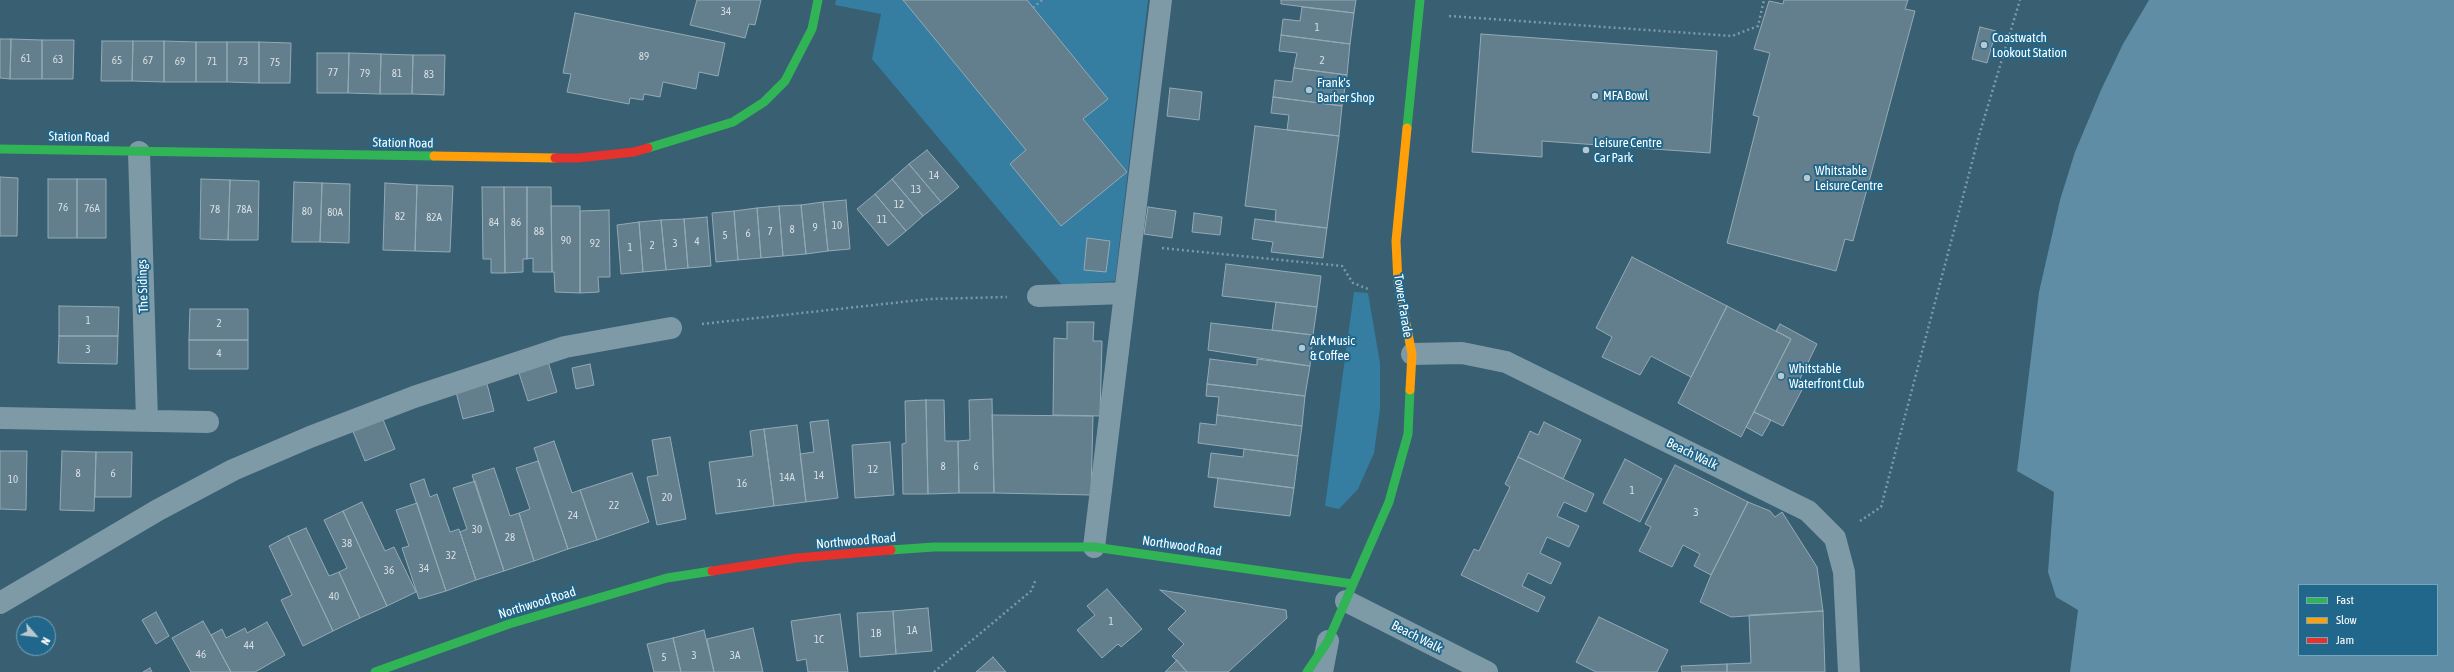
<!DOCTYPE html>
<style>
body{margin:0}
#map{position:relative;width:2454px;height:672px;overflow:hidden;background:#385f72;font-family:"Asap Condensed",sans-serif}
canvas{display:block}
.legend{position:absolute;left:2298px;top:584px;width:140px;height:72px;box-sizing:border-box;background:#20678b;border:1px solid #79a4b9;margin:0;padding:5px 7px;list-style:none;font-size:12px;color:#fff}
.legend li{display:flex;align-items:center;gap:8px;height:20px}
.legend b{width:20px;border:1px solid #79a4b9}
.north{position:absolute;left:16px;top:616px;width:40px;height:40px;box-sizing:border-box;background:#20678b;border:1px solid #79a4b9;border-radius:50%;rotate:118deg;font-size:11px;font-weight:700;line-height:16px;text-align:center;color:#fff}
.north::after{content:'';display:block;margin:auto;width:14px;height:18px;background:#b9c7ce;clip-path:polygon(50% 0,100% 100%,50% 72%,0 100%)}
</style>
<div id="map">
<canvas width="2454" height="672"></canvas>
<ul class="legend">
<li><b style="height:5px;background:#30b455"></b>Fast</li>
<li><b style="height:5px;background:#ff9f0a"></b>Slow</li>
<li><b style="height:5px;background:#e5322d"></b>Jam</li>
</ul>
<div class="north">N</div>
</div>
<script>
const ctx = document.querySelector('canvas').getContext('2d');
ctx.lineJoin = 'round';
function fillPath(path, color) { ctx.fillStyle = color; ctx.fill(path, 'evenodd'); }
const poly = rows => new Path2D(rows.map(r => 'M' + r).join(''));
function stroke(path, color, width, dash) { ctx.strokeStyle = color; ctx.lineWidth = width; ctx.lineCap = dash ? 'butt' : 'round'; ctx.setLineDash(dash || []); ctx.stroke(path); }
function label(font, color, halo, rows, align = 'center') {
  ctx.font = font + ' "Asap Condensed",sans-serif'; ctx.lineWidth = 4; ctx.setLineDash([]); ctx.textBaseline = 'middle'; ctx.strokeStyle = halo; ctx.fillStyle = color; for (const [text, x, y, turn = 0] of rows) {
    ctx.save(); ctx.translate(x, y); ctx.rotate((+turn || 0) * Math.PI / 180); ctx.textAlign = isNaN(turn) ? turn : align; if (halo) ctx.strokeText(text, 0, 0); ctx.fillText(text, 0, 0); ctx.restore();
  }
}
fillPath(poly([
 [836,0,1148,0,1115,281,1062,285,872,59,881,14,835,5],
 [1354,292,1368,293,1380,363,1380,409,1374,453,1358,489,1339,509,1325,506]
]), '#357ea1');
fillPath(poly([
 [2149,0,2454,0,2454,672,2070,672,2078,610,2056,597,2048,572,2054,492,2017,471,2039,292,2060,200,2075,152,2101,90,2123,44],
 [2299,585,2437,585,2437,655,2299,655]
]), '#5e8da5');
const building = poly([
 [697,0,761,0,755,25,749,24,745,38,690,25,697,0],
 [903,0,1027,0,1108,99,1083,119,1127,172,1061,226,1010,164,1026,150,903,0],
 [1281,0,1356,0,1354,13,1281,4,1281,0],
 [1784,0,1908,0,1905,9,1915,11,1853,241,1845,239,1836,271,1727,243,1759,117,1753,115,1770,53,1754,49,1769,1,1783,4,1784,0],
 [1302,7,1354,13,1350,44,1281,35,1283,19,1300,21,1302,7],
 [575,13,725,43,718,76,699,72,696,89,663,82,660,97,644,94,643,100,630,98,629,104,567,92,571,74,563,73,575,13],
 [1980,27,1996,31,1987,63,1972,59,1980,27],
 [1481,34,1717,51,1710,153,1542,141,1542,157,1472,152,1481,34],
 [1281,35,1350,44,1347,75,1294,68,1297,53,1279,51,1281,35],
 [0,39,11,39,10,79,0,78,0,39],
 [11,39,42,40,42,79,10,79,11,39],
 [42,40,74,40,73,79,42,79,42,40],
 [102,41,133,41,132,81,101,81,102,41],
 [133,41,164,41,164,82,132,81,133,41],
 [164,41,196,42,196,82,164,82,164,41],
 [196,42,227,42,227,82,196,82,196,42],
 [227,42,259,42,259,83,227,82,227,42],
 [259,42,291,43,290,83,259,83,259,42],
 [317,53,349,53,348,93,317,93,317,53],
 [349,53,381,54,380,94,348,93,349,53],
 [381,54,413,55,412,94,380,94,381,54],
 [413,55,445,55,444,95,412,94,413,55],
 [1294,68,1347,75,1342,106,1273,97,1275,80,1292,82,1294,68],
 [1170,88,1202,92,1199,120,1167,116,1170,88],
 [1273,97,1342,106,1339,136,1287,130,1289,115,1271,113,1273,97],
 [1255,126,1339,136,1327,228,1275,222,1276,210,1245,206,1255,126],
 [927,150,959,187,941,202,909,164,927,150],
 [909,164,941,202,923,216,892,179,909,164],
 [0,177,18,178,17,236,0,236,0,177],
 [48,179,77,179,77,238,48,238,48,179],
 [77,179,106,179,106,238,77,238,77,179],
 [201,179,230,180,228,240,200,239,201,179],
 [892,179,923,216,906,231,875,194,892,179],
 [230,180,259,181,258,240,228,240,230,180],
 [294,182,322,183,320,242,292,242,294,182],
 [322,183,350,184,349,243,320,242,322,183],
 [385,183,417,185,415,251,383,250,385,183],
 [417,185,453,186,450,252,415,251,417,185],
 [482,187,504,187,505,273,491,273,491,259,483,259,482,187],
 [504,187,527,187,527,259,523,259,523,272,505,273,504,187],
 [527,187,551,187,552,272,533,272,533,258,527,259,527,187],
 [875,194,906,231,888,246,857,209,875,194],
 [846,200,850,249,828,251,823,202,846,200],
 [823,202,828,251,806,254,801,205,823,202],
 [801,205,806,254,783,256,779,206,801,205],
 [551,206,580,206,580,293,555,292,554,272,552,272,551,206],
 [779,206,783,256,761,258,757,208,779,206],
 [1148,207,1176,211,1172,238,1144,234,1148,207],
 [757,208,761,258,738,260,734,211,757,208],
 [609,210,610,277,598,277,599,292,580,293,580,211,609,210],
 [734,211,738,260,716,262,712,213,734,211],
 [1194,213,1222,217,1220,235,1192,232,1194,213],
 [707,217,711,266,688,268,684,219,707,217],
 [684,219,688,268,666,270,661,220,684,219],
 [1255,219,1327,228,1323,258,1271,252,1273,242,1252,239,1255,219],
 [661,220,666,270,643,272,639,222,661,220],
 [639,222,643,272,621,274,617,225,639,222],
 [1087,238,1110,241,1106,272,1084,270,1087,238],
 [1632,257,1727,306,1691,377,1651,356,1640,375,1602,357,1612,337,1596,328,1632,257],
 [1226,264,1321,276,1317,307,1222,296,1226,264],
 [1276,302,1317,307,1313,335,1272,330,1276,302],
 [59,306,119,307,118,336,59,336,59,306],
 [1727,306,1791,339,1741,437,1678,403,1727,306],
 [190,309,248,309,248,340,189,340,190,309],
 [1067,322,1094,322,1093,341,1102,341,1100,416,1053,415,1054,338,1067,339,1067,322],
 [1211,323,1313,335,1310,366,1208,350,1211,323],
 [1780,324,1817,344,1798,383,1804,386,1783,426,1754,412,1791,339,1776,331,1780,324],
 [59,336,118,336,117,364,58,363,59,336],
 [189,340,248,340,248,369,189,369,189,340],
 [1210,359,1257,365,1257,359,1310,366,1305,396,1207,384,1210,359],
 [548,361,557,392,528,401,518,370,548,361],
 [590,364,594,385,576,389,572,368,590,364],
 [486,380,494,411,463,419,455,388,486,380],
 [1207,384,1305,396,1302,426,1217,415,1219,397,1206,396,1207,384],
 [992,399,994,493,959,493,958,441,970,440,969,400,992,399],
 [926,400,944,400,945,441,958,441,959,493,928,494,926,400],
 [926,400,928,494,903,494,902,444,906,443,905,401,926,400],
 [1754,412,1771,420,1762,436,1746,427,1754,412],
 [992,415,1093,416,1091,495,994,493,992,415],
 [1217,415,1302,426,1298,456,1198,443,1200,423,1216,425,1217,415],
 [382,417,395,449,365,461,352,429,382,417],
 [828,420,838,498,806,502,800,454,814,452,810,422,828,420],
 [1544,422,1581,440,1563,479,1518,457,1530,431,1538,435,1544,422],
 [797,425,806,502,774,506,764,429,797,425],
 [764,429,774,506,716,514,709,462,753,456,750,431,764,429],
 [670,437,686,519,657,525,647,477,658,475,652,440,670,437],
 [554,441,572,493,580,490,597,540,568,549,534,448,554,441],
 [890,442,894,495,855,498,852,445,890,442],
 [1244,449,1298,456,1294,488,1208,477,1211,453,1243,457,1244,449],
 [0,451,27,451,26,510,0,509,0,451],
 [62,451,96,452,94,511,60,510,62,451],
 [96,452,132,452,131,497,95,497,96,452],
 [1518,457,1594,494,1586,512,1564,502,1557,516,1579,526,1569,547,1547,537,1540,553,1561,563,1551,584,1528,573,1522,586,1545,597,1538,612,1461,575,1474,549,1479,551,1510,487,1505,484,1518,457],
 [1625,459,1662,479,1640,522,1603,503,1625,459],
 [538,461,568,549,534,561,519,513,530,509,516,468,538,461],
 [1675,465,1748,502,1711,575,1694,566,1700,554,1683,545,1672,567,1639,551,1651,527,1645,524,1675,465],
 [494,468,510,516,519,513,534,561,504,571,472,475,494,468],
 [632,473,649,522,597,540,580,490,632,473],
 [1218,478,1294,488,1290,516,1214,507,1218,478],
 [424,479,430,497,437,494,450,532,459,529,476,580,446,591,410,484,424,479],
 [475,481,504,571,476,580,460,532,467,529,453,488,475,481],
 [362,502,385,551,394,547,416,592,387,606,343,511,362,502],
 [1748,502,1770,511,1775,517,1782,512,1817,567,1823,611,1731,617,1700,602,1711,575,1748,502],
 [417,503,446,591,419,599,402,548,409,546,396,510,417,503],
 [343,511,387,606,360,618,339,572,347,568,324,520,343,511],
 [306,528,329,576,339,572,360,618,333,631,288,536,306,528],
 [288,536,333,631,303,646,281,600,292,595,269,546,288,536],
 [1107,589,1142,629,1121,647,1118,644,1102,658,1077,630,1095,615,1087,606,1107,589],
 [1160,590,1286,610,1287,618,1228,672,1187,672,1172,656,1184,644,1168,629,1186,611,1160,590],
 [928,608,932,651,896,654,893,611,928,608],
 [893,611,896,654,860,657,857,613,893,611],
 [1823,611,1825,672,1727,672,1727,664,1751,663,1749,615,1823,611],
 [156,612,169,636,156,644,142,620,156,612],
 [840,614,848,672,808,672,806,659,797,661,791,621,840,614],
 [1599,617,1668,650,1657,672,1596,672,1576,662,1599,617],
 [203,621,211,635,231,672,191,672,172,638,203,621],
 [267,622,285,655,255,672,231,672,211,635,222,629,226,638,245,628,247,633,267,622],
 [753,628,763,672,714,672,707,639,753,628],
 [704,630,714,672,681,672,673,638,704,630],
 [673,638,681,672,654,672,647,644,673,638],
 [993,657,1006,672,976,672,993,657],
 [1177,660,1187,672,1165,672,1177,660],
 [1727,664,1727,672,1682,672,1681,666,1727,664],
 [150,668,152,672,143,672,150,668]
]);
fillPath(building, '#637f8e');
stroke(building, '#93aab5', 1);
stroke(poly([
 [1033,8,1042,0],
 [1449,16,1732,36,1758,26,1764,0],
 [1162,248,1342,266,1353,283,1368,289],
 [702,324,929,299,1007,297],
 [1860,521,1881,507,1980,132,2020,0],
 [934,672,1031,591,1036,579]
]), '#7f9aa7', 2.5, [2, 3]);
stroke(poly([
 [1038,296,1125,293],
 [1094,547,1161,0],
 [0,603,158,510,233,470,310,437,414,397,565,347,671,328]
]), '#7f9aa7', 22);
stroke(poly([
 [139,152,147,420],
 [1412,354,1462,353,1506,362,1808,511,1835,538,1844,572,1849,672],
 [0,418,208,422],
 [1346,601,1487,672],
 [1322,672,1328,641]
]), '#7f9aa7', 22);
stroke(poly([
 [1407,128,1420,0],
 [648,148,733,122,764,102,785,81,812,29,818,0],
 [0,149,434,156],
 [891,550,934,547,1094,547,1353,584],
 [375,672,509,624,667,578,712,571],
 [1307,672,1328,641,1389,502,1408,434,1410,390]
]), '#30b455', 9);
stroke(poly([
 [1407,128,1396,241,1398,283,1412,354,1410,390],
 [434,156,555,158]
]), '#ff9f0a', 9);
stroke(poly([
 [555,158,578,158,634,152,648,148],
 [712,571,797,558,891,550]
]), '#e5322d', 9);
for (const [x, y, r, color] of [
 [1984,45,4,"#b9c7ce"],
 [1309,90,4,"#b9c7ce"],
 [1595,96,4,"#b9c7ce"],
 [1586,150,4,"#b9c7ce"],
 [1807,178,4,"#b9c7ce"],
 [1302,348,4,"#b9c7ce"],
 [1781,376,4,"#b9c7ce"]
]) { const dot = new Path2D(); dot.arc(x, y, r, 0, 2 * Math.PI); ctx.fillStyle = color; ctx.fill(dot); stroke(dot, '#20678b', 1.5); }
label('11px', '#d8dfe3', null, [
 ["34",726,12],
 ["1",1317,28],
 ["89",644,57],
 ["61",26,59],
 ["63",58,60],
 ["65",117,61],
 ["67",148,61],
 ["2",1322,61],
 ["69",180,62],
 ["71",212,62],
 ["73",243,62],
 ["75",275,63],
 ["77",333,73],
 ["79",365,74],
 ["81",397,74],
 ["83",429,75],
 ["14",934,176],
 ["13",916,190],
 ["12",899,205],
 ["76",63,208],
 ["76A",92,209],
 ["78",215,210],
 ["78A",244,210],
 ["80",307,212],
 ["80A",335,213],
 ["82",400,217],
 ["82A",434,218],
 ["11",882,220],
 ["84",494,223],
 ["86",516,223],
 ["10",837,226],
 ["9",815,228],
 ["8",792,230],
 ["88",539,232],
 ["7",770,232],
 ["6",748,234],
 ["5",725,236],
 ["90",566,241],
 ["4",697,242],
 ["92",595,244],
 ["3",675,244],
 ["2",652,246],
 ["1",630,248],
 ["1",88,321],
 ["2",219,324],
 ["3",88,350],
 ["4",219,354],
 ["8",943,467],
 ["6",976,467],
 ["12",873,470],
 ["8",78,474],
 ["6",113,474],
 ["14",819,476],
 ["14A",787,478],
 ["10",13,480],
 ["16",742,484],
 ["1",1632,491],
 ["20",667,498],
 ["22",614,506],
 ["3",1696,513],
 ["24",573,516],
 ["30",477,530],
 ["28",510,538],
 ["38",347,544],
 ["32",451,556],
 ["34",424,569],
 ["36",389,571],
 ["40",334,597],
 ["1",1111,622],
 ["1A",912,631],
 ["1B",876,634],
 ["1C",819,640],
 ["44",249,646],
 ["46",201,655],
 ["3",694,656],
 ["3A",735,656],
 ["5",664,658]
]);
label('13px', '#fff', '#20678b', [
 ["Coastwatch",1992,38],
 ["Lookout Station",1992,53],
 ["Frank's",1317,83],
 ["Barber Shop",1317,98],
 ["MFA Bowl",1603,96],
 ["Leisure Centre",1594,143],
 ["Car Park",1594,158],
 ["Whitstable",1815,171],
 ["Leisure Centre",1815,186],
 ["Ark Music",1310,341],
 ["& Coffee",1310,356],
 ["Whitstable",1789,369],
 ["Waterfront Club",1789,384]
], 'left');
label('13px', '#fff', '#20678b', [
 ["Station Road",79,137,1],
 ["Station Road",403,143,1],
 ["The Sidings",143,286,-92],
 ["Tower Parade",1403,306,81],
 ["Beach Walk",1692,454,26],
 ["Northwood Road",856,541,-5],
 ["Northwood Road",1182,546,8],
 ["Northwood Road",537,603,-17],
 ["Beach Walk",1417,637,27]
]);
</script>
